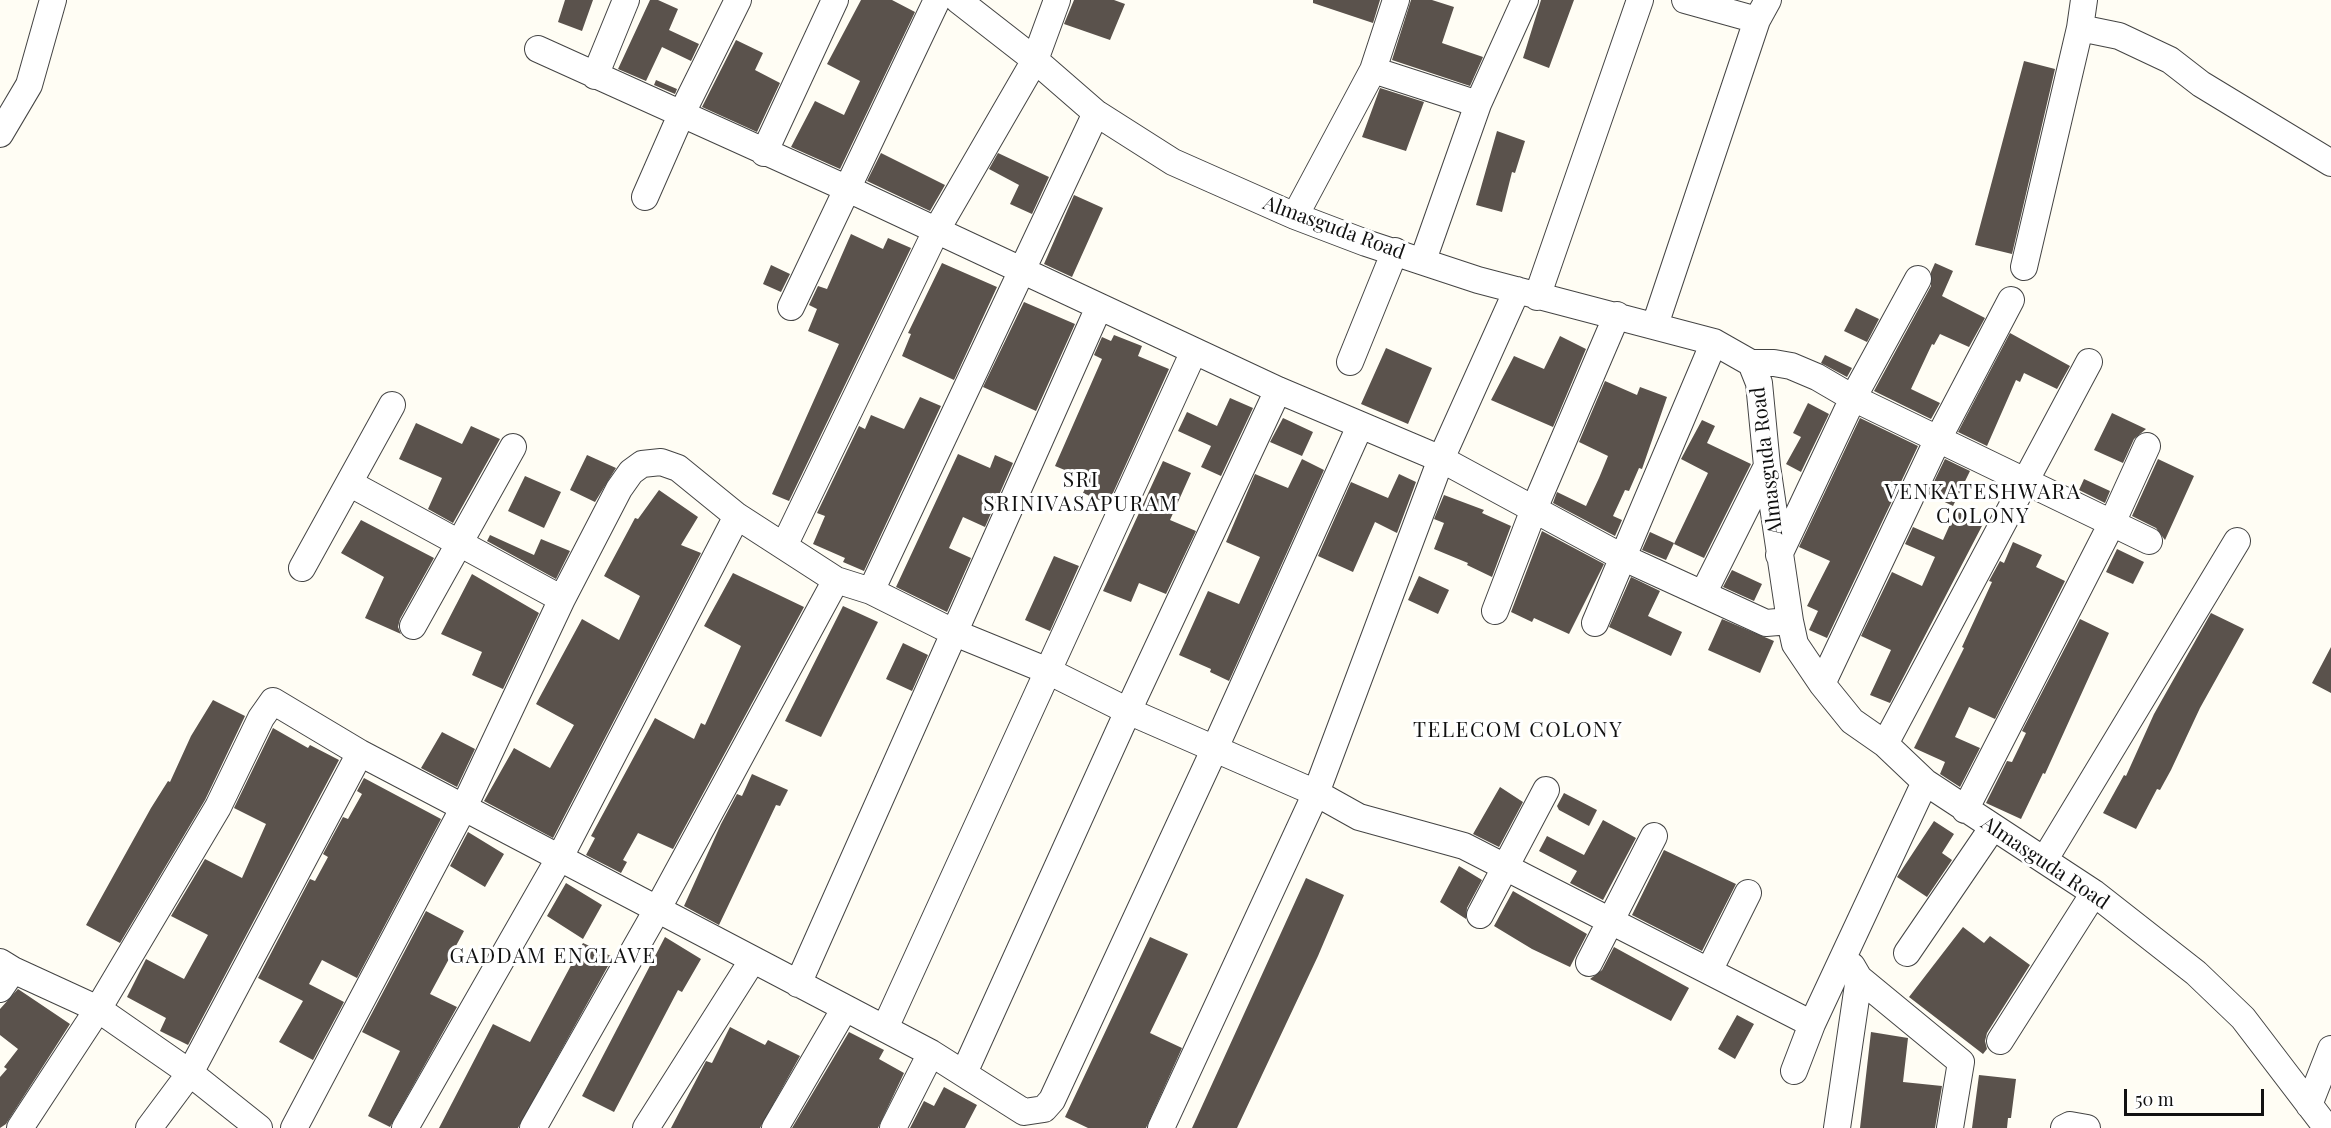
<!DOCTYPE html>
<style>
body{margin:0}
#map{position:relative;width:2331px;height:1128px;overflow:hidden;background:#fffdf4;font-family:"Playfair Display",serif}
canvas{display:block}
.scale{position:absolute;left:2124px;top:1089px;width:140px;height:27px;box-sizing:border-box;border:3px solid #111;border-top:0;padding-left:8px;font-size:18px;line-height:21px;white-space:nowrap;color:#111;-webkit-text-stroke:4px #fff;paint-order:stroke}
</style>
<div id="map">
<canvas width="2331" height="1128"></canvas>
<div class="scale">50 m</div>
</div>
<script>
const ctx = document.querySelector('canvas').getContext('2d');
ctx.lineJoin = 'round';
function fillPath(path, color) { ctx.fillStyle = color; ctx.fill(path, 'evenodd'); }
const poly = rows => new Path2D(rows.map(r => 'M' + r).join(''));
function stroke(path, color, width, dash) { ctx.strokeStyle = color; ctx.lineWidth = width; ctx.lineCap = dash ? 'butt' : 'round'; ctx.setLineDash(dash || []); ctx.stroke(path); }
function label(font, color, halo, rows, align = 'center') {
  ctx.font = font + ' "Playfair Display",serif'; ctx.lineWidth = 6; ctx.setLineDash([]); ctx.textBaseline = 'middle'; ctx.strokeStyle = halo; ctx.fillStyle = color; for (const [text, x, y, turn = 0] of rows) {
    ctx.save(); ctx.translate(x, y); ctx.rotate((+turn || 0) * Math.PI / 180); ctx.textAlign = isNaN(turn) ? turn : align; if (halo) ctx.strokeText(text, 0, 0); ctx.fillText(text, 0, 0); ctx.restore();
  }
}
fillPath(poly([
 [565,0,593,0,582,31,558,22],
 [650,0,658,0,678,9,669,30,699,44,691,61,662,47,646,81,618,69],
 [861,0,892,0,915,12,840,169,791,147,815,101,844,115,860,81,827,64],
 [1074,0,1114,0,1125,4,1110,40,1064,24],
 [1313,0,1380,0,1373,23,1313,3],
 [1411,0,1432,0,1454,7,1442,43,1483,57,1470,86,1392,60],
 [1541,0,1574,0,1549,68,1523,58],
 [736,40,763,53,755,70,780,83,757,132,702,107],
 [2024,61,2055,69,2012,254,1975,245],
 [656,80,677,89,675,94,654,85],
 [1380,88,1424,102,1406,151,1362,137],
 [1497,131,1525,141,1515,173,1512,172,1502,212,1476,205],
 [881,153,945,185,930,211,867,181],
 [998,153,1049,177,1032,214,1010,204,1019,185,989,169],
 [1074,195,1103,208,1072,277,1044,264],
 [851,234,883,249,888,238,911,248,789,501,772,494,839,344,808,331,817,309,809,305,818,286,827,289],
 [942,263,997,287,954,380,902,356,911,334,908,333],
 [1935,263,1953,271,1942,296,1985,318,1969,347,1940,334,1934,345,1932,344,1911,389,1940,403,1931,419,1874,391,1931,286,1931,272],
 [771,265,790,274,781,292,763,284],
 [1024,302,1075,324,1036,411,983,387],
 [1856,308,1879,319,1867,342,1844,331],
 [2010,333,2070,366,2057,389,2024,373,2020,382,2016,380,1987,446,1958,432],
 [1114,335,1142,346,1138,356,1169,369,1108,504,1083,493,1089,480,1055,466,1102,359,1094,355,1102,337,1111,341],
 [1560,336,1586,349,1553,427,1491,400,1514,356,1544,369],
 [1386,348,1432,368,1408,424,1361,404],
 [1825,355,1852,368,1847,377,1821,363],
 [1605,381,1637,395,1640,387,1667,397,1642,469,1639,468,1629,491,1625,490,1613,516,1622,520,1615,536,1553,503,1557,492,1586,506,1599,478,1608,456,1579,442],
 [920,397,941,406,864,571,843,562,845,558,813,544,825,516,817,513,859,426,865,429,871,415,904,429],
 [1230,398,1253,408,1221,476,1201,467,1211,446,1178,431,1187,412,1217,426],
 [1808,403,1829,414,1801,472,1786,464,1801,437,1793,433],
 [2112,413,2146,429,2134,439,2123,463,2094,450],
 [1283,418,1313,432,1302,456,1270,442],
 [1860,418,1918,446,1827,638,1809,630,1818,611,1807,606,1830,561,1799,547],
 [1702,420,1715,426,1707,443,1751,464,1704,558,1674,544,1708,473,1681,459],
 [416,423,462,444,471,426,500,439,453,523,428,509,442,478,399,459],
 [958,454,990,468,995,455,1013,463,985,527,963,517,949,548,971,558,947,612,896,587],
 [587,455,616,468,595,502,570,490],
 [1302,459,1324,470,1229,681,1210,672,1211,669,1179,655,1208,591,1239,604,1260,557,1226,542,1255,474,1288,488],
 [1945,459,1970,471,1953,506,1928,494],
 [2158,459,2194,476,2165,540,2156,528,2132,516],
 [1163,461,1191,473,1170,520,1196,531,1166,594,1139,583,1131,602,1103,591],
 [1399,474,1416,482,1397,533,1375,522,1353,572,1318,556,1351,482,1388,498],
 [525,476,561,492,544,528,508,511],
 [2084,479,2110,491,2105,503,2079,490],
 [659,490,698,517,681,545,701,553,553,838,484,801,514,748,550,768,574,725,536,704,582,619,619,640,640,596,604,576,635,518,638,519],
 [1444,495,1484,510,1482,513,1511,526,1492,577,1467,565,1468,563,1434,549,1444,523,1434,519],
 [1956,511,1983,524,1890,703,1870,695,1891,650,1861,636,1892,572,1922,586,1935,557,1905,544,1913,527,1943,540],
 [361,520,434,558,400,619,398,627,401,634,365,618,384,577,341,553],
 [1542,531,1604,564,1569,634,1534,618,1532,622,1511,612],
 [1650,532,1674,543,1666,560,1642,550],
 [490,535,534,555,541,539,570,551,556,579,487,541],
 [2013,542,2042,555,2036,567,2065,581,1995,719,1969,707,1955,737,1980,748,1960,787,1940,774,1945,762,1914,748,1964,648,1962,647,1992,582,1989,581,2000,561,2004,563],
 [2117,549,2144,562,2133,584,2106,572],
 [1054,556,1079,566,1050,631,1025,620],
 [1732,570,1762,584,1754,601,1723,587],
 [733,573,804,607,673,849,638,833,623,860,627,862,621,873,586,855,595,838,591,836,655,718,694,739,701,723,705,725,741,646,704,626],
 [472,574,539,613,503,689,472,675,482,652,441,634],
 [1419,576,1449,590,1438,614,1408,600],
 [1631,577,1660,591,1648,616,1682,632,1671,656,1609,627],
 [843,606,878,622,821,737,785,721],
 [2211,613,2244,629,2200,708,2171,770,2160,790,2157,789,2136,829,2103,813,2124,775,2126,776,2154,714],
 [1722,619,1774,641,1760,673,1708,650],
 [2080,619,2109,633,2045,774,2043,773,2021,819,1986,803,2007,761,2012,762,2026,733,2022,731],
 [903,643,928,655,912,691,886,679],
 [2331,647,2331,693,2312,683],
 [213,700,245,716,205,800,120,943,86,925,151,808,168,781,170,782,191,736],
 [273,728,308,748,310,745,339,760,188,1045,160,1031,166,1018,127,997,146,959,184,979,208,935,171,916,205,859,242,878,266,824,234,808],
 [442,732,475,749,457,787,421,768],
 [752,774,788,790,780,806,776,805,719,925,684,906,721,824,737,794,742,796],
 [364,778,441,819,357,978,322,960,309,984,344,1002,313,1060,279,1042,303,1001,258,978,310,879,315,881,328,857,323,854,343,817,348,819,362,794,357,791],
 [1500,787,1523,802,1499,847,1473,834],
 [1564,793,1597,810,1589,826,1559,810,1557,806],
 [1603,820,1636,838,1603,900,1570,883,1577,871,1539,851,1547,836,1584,855],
 [1934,821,1954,834,1942,853,1952,860,1927,897,1897,877],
 [468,832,504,854,485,887,450,866],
 [1664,850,1736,884,1702,951,1632,915],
 [1459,866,1482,880,1467,908,1466,919,1440,902],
 [1306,878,1344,895,1318,956,1237,1128,1192,1128],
 [566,883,602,905,583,939,547,916],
 [1513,891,1587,934,1570,967,1532,949,1494,926],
 [426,911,464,931,430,994,457,1007,390,1127,368,1116,400,1051,362,1032],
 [1963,927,1984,943,1990,936,2030,965,1987,1033,1985,1041,1987,1049,1983,1054,1909,997],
 [665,937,701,959,682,992,678,990,614,1112,582,1096],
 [1150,937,1188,954,1150,1033,1182,1048,1146,1128,1088,1128,1065,1117],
 [583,943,613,957,518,1128,439,1128,493,1024,530,1042],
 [1614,947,1689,988,1671,1021,1590,979,1602,970],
 [18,989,70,1024,6,1124,0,1128,0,1077,7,1069,4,1067,18,1049,0,1035,0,1009],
 [1737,1015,1754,1024,1735,1059,1718,1049],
 [730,1027,765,1045,768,1040,800,1056,760,1128,671,1128,705,1063,706,1061,712,1063],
 [849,1032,884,1050,879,1059,904,1073,878,1128,792,1128],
 [1871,1032,1908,1038,1903,1082,1942,1086,1935,1128,1860,1128],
 [1979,1075,2016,1079,2011,1118,2008,1118,2007,1128,1972,1128],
 [944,1087,977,1105,965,1128,910,1128,924,1101,934,1106]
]), '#5a524c');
const minor = poly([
 [958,0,1035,60,1096,113,1173,162,1295,216,1366,243,1478,280,1714,342,1751,363,1759,383,1767,466,1790,621,1795,644,1822,684,1852,721,1885,744,1925,782,2094,893,2196,973,2243,1018,2327,1128],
 [1685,0,1757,20],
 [2084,0,2080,28,2119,36,2170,60,2201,84,2331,163],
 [538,49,848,189,1278,390,1441,459,1622,557,1766,623,1790,621],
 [1373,70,1478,104],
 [595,76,626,0],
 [0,134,29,85,53,0],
 [764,153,835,0],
 [645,197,681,115,738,0],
 [1295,216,1373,70,1396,0],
 [1423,260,1478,104,1525,0],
 [2024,267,2080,28],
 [1537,297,1640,0],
 [791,307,937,0],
 [1655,325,1757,20,1768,0],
 [1350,362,1395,251],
 [1751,363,1774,363,1791,366,1817,377,1853,398,2149,541],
 [349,483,562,599],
 [784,546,936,231,1035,60,1057,0],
 [1779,555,1853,398,1918,279],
 [302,568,392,405],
 [871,591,1096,113],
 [1703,594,1767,466],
 [1495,611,1534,509,1617,315],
 [1595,623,1714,342],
 [413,626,513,447],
 [1822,684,1938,439,2011,300],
 [1885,744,2089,362],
 [1965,810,2112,523,2147,446],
 [2045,859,2237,541],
 [1480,915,1546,790],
 [1907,953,1993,827],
 [0,962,13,970,98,1009,190,1073,259,1128],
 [1589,963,1654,836],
 [1709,971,1748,893],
 [1859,978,1961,1062,1950,1128],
 [798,984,1099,307],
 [0,989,13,970],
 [885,1028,1194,351],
 [2000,1041,2094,893],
 [1794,1071,1812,1024,1925,782],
 [964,1073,1128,711,1278,390],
 [2309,1105,2331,1049],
 [20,1128,98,1009,218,807,261,718,273,701,360,753,931,1053,1024,1112,1044,1109,1052,1100,1215,748,1360,426],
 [149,1128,190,1073,360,753],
 [294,1128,464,807,562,599,619,489,631,472,642,464,661,462,678,468,737,516,836,580,871,591,955,633,1048,671,1128,711,1316,793,1359,817,1464,846,1812,1024],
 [405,1128,560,857,737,516],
 [533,1128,657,910,836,580],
 [646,1128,752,961],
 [775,1128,845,1008],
 [893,1128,931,1053],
 [1161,1128,1316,793,1441,459,1517,290],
 [1837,1128,1859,978,1852,966],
 [2064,1128,2070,1125,2087,1128]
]);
stroke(minor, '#444', 28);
stroke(minor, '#fff', 26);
label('20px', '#111', '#fff', [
 ["Almasguda Road",1334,228,20],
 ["Almasguda Road",1767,461,-97],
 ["Almasguda Road",2045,863,34]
]);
ctx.letterSpacing = '1.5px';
label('21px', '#111', '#fff', [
 ["SRI",1081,480],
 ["SRINIVASAPURAM",1081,504],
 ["VENKATESHWARA",1983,492],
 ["COLONY",1983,516],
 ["TELECOM COLONY",1518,730],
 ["GADDAM ENCLAVE",553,956]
]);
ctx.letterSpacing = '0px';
</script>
